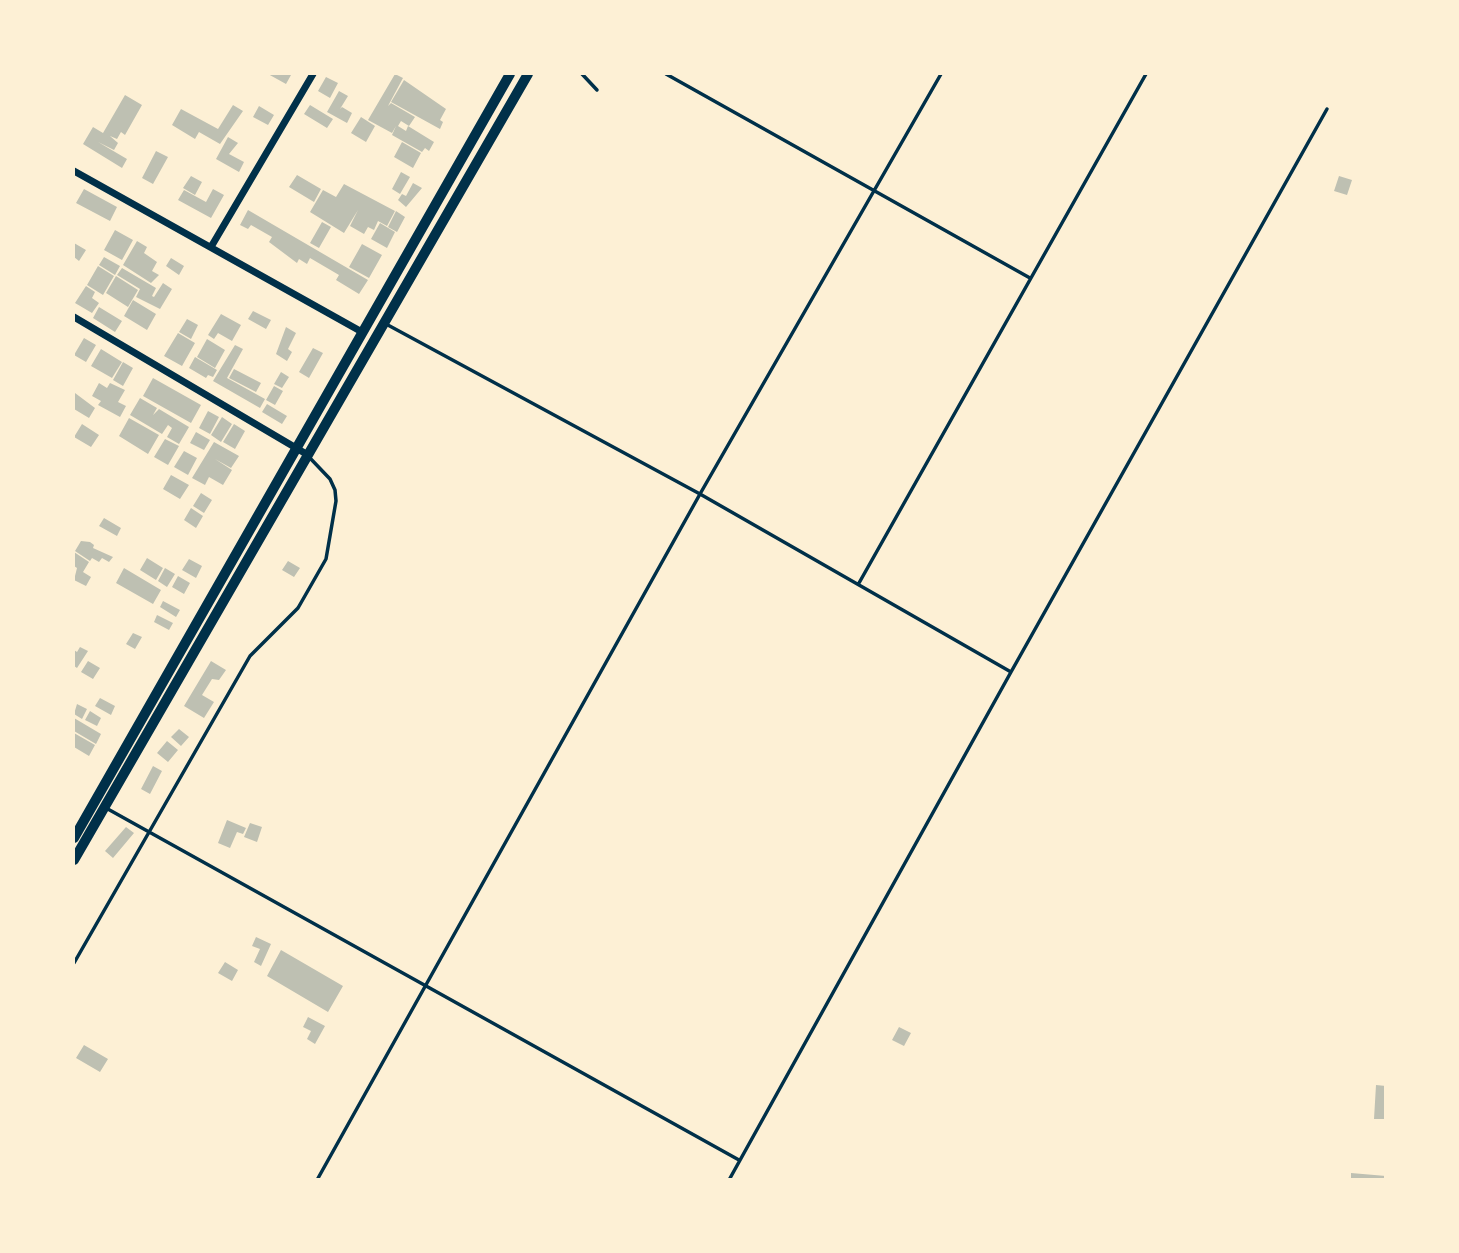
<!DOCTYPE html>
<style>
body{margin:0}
#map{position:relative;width:1459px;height:1253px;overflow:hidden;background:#fdf0d5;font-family:"PT Sans Narrow",sans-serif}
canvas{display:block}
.frame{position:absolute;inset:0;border:75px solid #fdf0d5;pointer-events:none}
</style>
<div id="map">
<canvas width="1459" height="1253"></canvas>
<div class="frame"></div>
</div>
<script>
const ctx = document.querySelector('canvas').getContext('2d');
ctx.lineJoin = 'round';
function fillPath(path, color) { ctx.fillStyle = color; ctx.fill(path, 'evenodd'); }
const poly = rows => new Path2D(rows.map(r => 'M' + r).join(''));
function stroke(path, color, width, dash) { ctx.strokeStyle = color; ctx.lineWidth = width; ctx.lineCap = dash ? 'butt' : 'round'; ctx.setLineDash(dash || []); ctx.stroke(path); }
fillPath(poly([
 [268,74,289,74,291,75,286,84],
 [395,74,403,78,388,106,391,103,415,117,409,126,401,121,398,126,406,131,408,126,434,142,429,151,425,148,422,152,392,135,396,126,392,133,368,120],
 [326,77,338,83,330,98,318,91],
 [404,80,446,109,440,120,443,122,440,129,391,102],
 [339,91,348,96,340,109,342,107,352,113,347,123,327,112],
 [125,95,142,105,125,135,121,132,117,139,110,136,118,143,114,150,98,142,127,159,122,168,83,144,93,127,103,133],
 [233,105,243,111,220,144,199,132,195,139,172,125,181,109,218,129],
 [310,105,333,119,327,128,304,114],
 [259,106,274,115,268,125,253,117],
 [361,117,375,126,366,142,351,133],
 [228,137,238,143,229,154,244,162,239,172,216,159],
 [402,142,421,153,413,168,394,157],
 [156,151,168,157,153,184,142,178],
 [401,172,410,177,400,194,392,189],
 [297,175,321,189,314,202,289,187],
 [191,176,202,182,195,195,183,188],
 [1339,176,1352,180,1347,195,1334,191],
 [413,183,422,188,406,207,398,200,402,194,406,196],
 [344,184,395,211,387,226,378,221,374,230,368,227,364,234,350,226,358,210,344,233,310,212,323,190,336,197],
 [84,189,117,207,110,221,76,203],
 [213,189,224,195,211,218,178,200,184,190,206,202],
 [248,210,368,280,359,294,336,280,339,275,310,258,307,264,299,259,297,263,269,242,272,237,251,225,248,229,240,225],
 [396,211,405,217,397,232,388,227],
 [322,222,331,227,319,248,310,243],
 [380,223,395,232,387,248,371,239],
 [115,230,133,240,122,260,104,250],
 [137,241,147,247,144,253,157,262,152,271,159,275,151,283,123,265],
 [74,243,86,250,79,261,74,257],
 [362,244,382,255,369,278,349,267],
 [104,257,120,266,115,275,99,265],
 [171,258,184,266,179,275,166,266],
 [98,266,114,276,103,295,87,285],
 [122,268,156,288,152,296,154,297,163,283,172,289,160,309,136,297,140,289,117,275],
 [116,276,138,290,128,307,106,293],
 [86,286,95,292,92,298,99,303,92,313,75,303],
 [133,300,156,314,147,330,124,316],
 [99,307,122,321,115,332,93,318],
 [253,311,271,320,266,329,248,319],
 [221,314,241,325,232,341,218,333,214,339,208,335],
 [187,319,198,325,191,339,179,332],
 [286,327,296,333,288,349,292,352,287,361,276,354],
 [178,333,195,343,182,366,164,356],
 [84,338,96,345,86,362,74,355],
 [207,339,225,350,215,368,197,357],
 [235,345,243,349,227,378,265,399,260,408,213,381],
 [313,348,323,353,309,378,299,372],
 [101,349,122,362,112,378,91,366],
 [195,357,217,370,213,377,208,375,206,378,189,368],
 [123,362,133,368,123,386,113,380],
 [234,369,261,383,256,392,229,378],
 [281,372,289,377,282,388,274,384],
 [153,378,201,405,191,423,143,396],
 [99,383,107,388,110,383,125,390,118,402,126,406,120,417,98,405,101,401,92,396],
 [274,386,283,391,275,405,266,400],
 [75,393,95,408,89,418,74,409],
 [140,398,157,408,153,415,159,409,189,427,179,444,167,437,172,428,168,425,162,434,130,415],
 [267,404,287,416,282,424,262,412],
 [208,411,219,417,210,434,199,428],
 [222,417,232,424,221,442,211,435],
 [129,418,159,435,148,454,119,436],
 [82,424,99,435,91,447,74,437],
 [234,424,245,431,235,449,223,442],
 [196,432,210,440,204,450,190,443],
 [165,439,179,446,168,465,154,457],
 [214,442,239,456,231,468,215,459,232,470,223,485,209,477,205,485,192,478],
 [184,451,197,458,188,475,174,467],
 [171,475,189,485,180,499,163,489],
 [201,493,212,500,204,513,193,506],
 [191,508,203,516,196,528,184,520],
 [104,518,121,528,117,536,99,526],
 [81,541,90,542,94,545,93,548,113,557,109,562,102,558,99,562,92,558,90,561,75,551],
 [74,552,89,562,83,572,91,577,86,586,74,580,77,568,74,566],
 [147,558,163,568,156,580,140,570],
 [189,559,202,566,196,578,182,570],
 [288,561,300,568,294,577,282,570],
 [124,568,161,590,153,604,116,583],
 [165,568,175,574,167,587,158,581],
 [178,576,190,583,184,594,172,587],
 [163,601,180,610,176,617,160,607],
 [157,615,173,623,169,630,154,622],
 [133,633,142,637,135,649,126,644],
 [80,647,88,651,77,668,74,666,74,650,77,652],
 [88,661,100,668,93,679,81,672],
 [211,661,226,670,219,680,212,679,202,695,214,702,204,718,184,706],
 [100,698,115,706,111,715,95,706],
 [77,704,87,709,82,719,74,714],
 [90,711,101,718,97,726,85,720],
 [74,718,101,734,96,744,74,731],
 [179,729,189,737,181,746,171,737],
 [74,733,95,745,89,756,74,747],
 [167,741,178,750,168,762,157,753],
 [153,766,162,771,150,794,141,789],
 [227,820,246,828,243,834,237,832,230,848,218,843],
 [250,823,262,827,257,842,244,837],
 [126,827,134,833,113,858,105,851],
 [256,937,271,944,261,966,254,962,260,949,252,946],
 [281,950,343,986,328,1012,267,976],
 [225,962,238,970,232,981,218,973],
 [308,1017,325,1026,315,1044,307,1039,311,1031,303,1027],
 [899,1027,911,1033,904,1046,892,1040],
 [84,1045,108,1059,100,1072,76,1058],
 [1376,1085,1386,1086,1386,1119,1374,1119],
 [1351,1173,1386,1176,1386,1180,1351,1180]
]), '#bec0b2');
stroke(poly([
 [582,74,597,90],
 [666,74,1030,278],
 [386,324,700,494,1011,672,1327,109],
 [859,583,1146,74],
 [106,808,739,1160],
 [74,963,250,656,298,608,326,559,336,501,335,490,330,479,309,457],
 [317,1180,700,494,941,74],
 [729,1180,1011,672]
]), '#003049', 3.5);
stroke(poly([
 [74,171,362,332],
 [211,247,313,74],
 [74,317,308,455]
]), '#003049', 7);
stroke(poly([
 [74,838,510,74],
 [74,860,528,74]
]), '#003049', 10);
</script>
